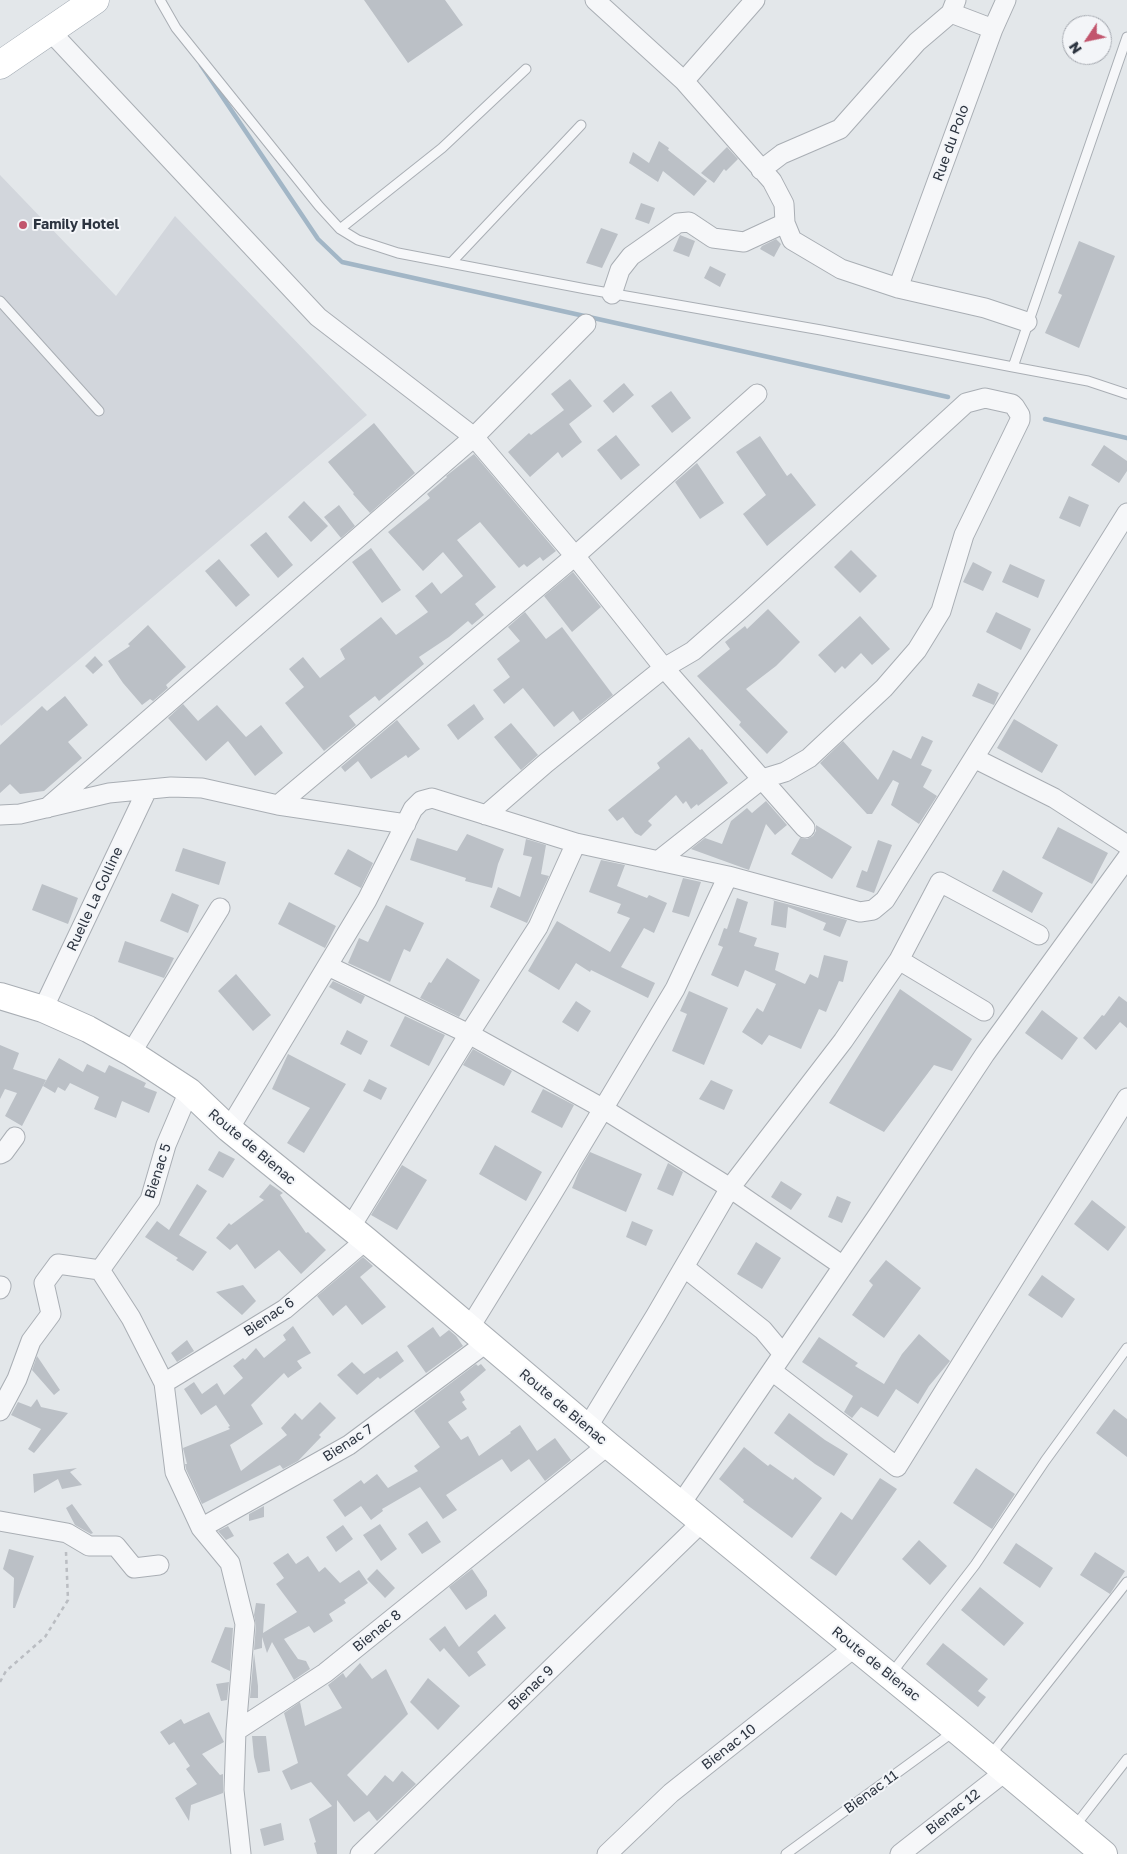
<!DOCTYPE html>
<style>
body{margin:0}
#map{position:relative;width:1127px;height:1854px;overflow:hidden;background:#e3e7ea;font-family:"Golos Text",sans-serif}
canvas{display:block}
.north{position:absolute;left:1062px;top:15px;width:50px;height:50px;box-sizing:border-box;background:#f3f5f8;border:1px solid #a4a8af;border-radius:50%;rotate:236deg;font-size:14px;font-weight:700;line-height:20px;text-align:center;color:#2d3541}
.north::after{content:'';display:block;margin:auto;width:18px;height:22px;background:#c2556d;clip-path:polygon(50% 0,100% 100%,50% 72%,0 100%)}
</style>
<div id="map">
<canvas width="1127" height="1854"></canvas>
<div class="north">N</div>
</div>
<script>
const ctx = document.querySelector('canvas').getContext('2d');
ctx.lineJoin = 'round';
function fillPath(path, color) { ctx.fillStyle = color; ctx.fill(path, 'evenodd'); }
const poly = rows => new Path2D(rows.map(r => 'M' + r).join(''));
function stroke(path, color, width, dash) { ctx.strokeStyle = color; ctx.lineWidth = width; ctx.lineCap = dash ? 'butt' : 'round'; ctx.setLineDash(dash || []); ctx.stroke(path); }
function label(font, color, halo, rows, align = 'center') {
  ctx.font = font + ' "Golos Text",sans-serif'; ctx.lineWidth = 4; ctx.setLineDash([]); ctx.textBaseline = 'middle'; ctx.strokeStyle = halo; ctx.fillStyle = color; for (const [text, x, y, turn = 0] of rows) {
    ctx.save(); ctx.translate(x, y); ctx.rotate((+turn || 0) * Math.PI / 180); ctx.textAlign = isNaN(turn) ? turn : align; if (halo) ctx.strokeText(text, 0, 0); ctx.fillText(text, 0, 0); ctx.restore();
  }
}
fillPath(poly([
 [0,175,116,296,175,216,367,415,1,726,0,724]
]), '#d2d6dc');
stroke(poly([
 [201,65,318,239,342,262,948,397],
 [1045,419,1127,438]
]), '#a2b6c6', 4.5);
fillPath(poly([
 [364,0,445,0,463,25,408,63],
 [659,141,669,148,668,150,707,181,694,196,663,171,658,182,629,163,633,152,649,163],
 [727,147,738,159,726,171,724,169,714,183,701,173],
 [641,203,655,208,649,224,635,219],
 [601,228,618,234,602,268,586,263],
 [680,235,695,241,689,257,673,251],
 [776,239,781,244,774,257,760,249,762,246],
 [1079,241,1115,256,1079,348,1045,333,1062,295,1058,293],
 [710,266,726,274,720,287,704,278],
 [570,379,592,406,569,424,582,442,562,458,558,452,530,477,508,452,529,433,531,435,564,410,551,394],
 [624,383,634,395,613,413,603,401],
 [671,391,691,418,672,433,651,406],
 [374,423,415,473,370,513,353,494,354,493,328,462],
 [616,435,640,465,621,480,597,450],
 [760,436,787,476,791,473,816,505,767,546,743,514,766,495,736,452],
 [1104,445,1127,461,1127,471,1119,483,1091,465],
 [474,454,556,551,543,561,540,557,527,567,524,564,519,568,480,522,457,540,496,587,475,604,484,615,472,625,468,621,449,637,419,657,424,664,379,701,375,696,349,716,356,725,324,751,285,703,304,687,289,669,303,657,320,678,345,659,340,649,381,617,396,635,428,612,415,596,432,582,441,594,463,576,443,552,423,571,388,532,430,498,427,494,447,477,446,476],
 [697,463,724,503,700,519,675,482],
 [1069,496,1089,505,1080,527,1059,518],
 [304,501,328,526,311,542,288,517],
 [339,505,355,526,341,538,324,517],
 [266,532,293,565,278,578,250,545],
 [371,548,401,590,382,603,352,562],
 [851,550,877,576,860,593,834,567],
 [219,559,250,595,236,607,205,571],
 [973,562,992,572,983,591,963,582],
 [1010,564,1045,580,1038,598,1002,582],
 [573,572,601,607,572,632,544,596],
 [768,609,800,642,776,666,746,689,788,732,767,754,739,725,741,722,697,676,730,649,725,642,745,626,747,629],
 [525,612,546,639,562,627,613,695,580,721,573,711,554,727,523,688,504,704,493,690,510,677,497,659,520,641,508,627],
 [996,612,1031,629,1021,650,986,632],
 [860,616,890,649,872,665,861,653,845,669,842,666,835,673,818,655],
 [148,625,186,667,166,685,168,688,153,701,150,699,142,705,123,683,108,661,130,646,128,644],
 [95,656,103,665,93,674,85,666],
 [978,683,999,693,994,705,972,696],
 [65,696,88,725,68,742,82,758,44,791,20,794,10,784,0,793,0,745,42,706,47,711],
 [183,704,198,721,217,705,246,737,261,725,283,753,255,776,228,741,206,761,168,718],
 [474,704,484,719,458,740,447,725],
 [1014,719,1058,745,1042,773,997,748],
 [397,720,420,749,408,758,406,755,371,779,358,761,345,772,341,767],
 [511,723,538,755,521,770,494,737],
 [922,736,933,741,921,765,932,770,923,787,937,796,919,824,891,805,899,783,893,780,872,814,867,814,820,763,843,741,878,780,893,750,911,759],
 [689,737,700,750,702,749,728,783,698,806,697,804,691,809,686,801,683,804,676,795,648,821,652,825,641,836,635,833,623,817,617,821,608,810,660,768,657,763],
 [766,801,787,825,775,835,766,824,749,870,691,849,705,838,722,844,731,821,747,808,752,813],
 [816,825,852,847,832,879,791,854,800,838,807,839,813,836,816,831],
 [1058,827,1108,853,1092,884,1042,858],
 [467,834,504,849,498,864,492,888,465,881,466,878,410,860,417,838,457,851],
 [526,839,546,845,541,874,549,876,527,923,490,907,498,887,520,897,532,857,523,855],
 [878,840,892,845,874,893,856,887,862,870,867,872],
 [183,848,226,862,219,885,175,871],
 [348,849,373,863,361,888,334,874],
 [601,860,625,865,617,886,647,898,649,895,667,903,654,933,644,928,621,967,655,983,648,998,591,970,590,972,576,963,559,990,528,971,557,921,610,952,630,918,617,913,621,904,589,892],
 [1003,870,1043,893,1032,913,992,891],
 [683,878,701,882,689,917,672,912],
 [42,884,78,898,68,924,32,910],
 [172,893,199,905,188,933,160,921],
 [737,898,748,902,739,932,757,938,754,946,779,953,775,970,805,984,810,974,818,978,824,955,848,961,843,982,839,981,826,1012,819,1009,801,1049,769,1035,762,1045,742,1032,757,1008,763,1012,776,984,745,970,738,987,711,975,723,947,718,945,724,928,727,929],
 [772,900,847,920,840,937,823,930,826,923,788,907,786,928,771,925,774,901],
 [289,902,336,926,325,948,278,924],
 [386,905,424,923,410,952,404,949,390,982,348,963,359,938,368,942],
 [125,941,174,958,164,978,118,962],
 [447,958,480,980,459,1017,420,998,429,982,431,983],
 [236,974,271,1015,253,1031,218,991],
 [333,981,365,996,361,1004,329,987],
 [900,989,972,1039,952,1071,934,1065,884,1132,829,1103],
 [689,991,728,1008,704,1065,672,1051,687,1014,680,1011],
 [1119,996,1127,1002,1127,1028,1120,1022,1096,1050,1083,1038,1102,1015,1104,1016],
 [576,1001,591,1011,578,1032,562,1022],
 [1042,1010,1078,1038,1062,1060,1025,1033],
 [405,1016,445,1035,429,1066,390,1046],
 [347,1030,368,1041,361,1055,340,1044],
 [0,1045,19,1053,13,1069,46,1080,22,1126,5,1116,17,1093,5,1089,0,1099],
 [473,1049,512,1071,504,1086,463,1065],
 [288,1054,346,1084,304,1153,287,1143,310,1108,272,1089],
 [59,1058,83,1072,87,1064,105,1073,109,1065,146,1083,144,1087,157,1092,149,1113,122,1101,116,1118,94,1109,99,1097,70,1083,65,1091,58,1087,55,1093,43,1086],
 [369,1079,387,1088,381,1100,363,1091],
 [711,1080,733,1090,724,1110,699,1099],
 [543,1089,574,1105,562,1128,531,1112],
 [495,1145,542,1172,526,1201,479,1174],
 [219,1151,235,1159,223,1178,208,1170],
 [590,1152,642,1174,626,1212,572,1188,579,1171],
 [668,1163,683,1172,673,1196,657,1189],
 [402,1165,427,1180,397,1230,371,1215],
 [781,1181,802,1194,791,1210,771,1197],
 [197,1184,207,1191,179,1235,207,1252,193,1271,176,1260,178,1258,145,1237,157,1221,169,1230],
 [270,1184,283,1193,280,1195,306,1233,308,1232,326,1250,301,1274,279,1250,255,1269,237,1244,230,1250,216,1238,229,1223,231,1225,264,1200,259,1197],
 [837,1196,851,1202,842,1223,828,1217],
 [1092,1200,1126,1227,1108,1251,1074,1224],
 [632,1221,653,1230,646,1246,626,1237],
 [756,1242,781,1258,762,1289,737,1274],
 [363,1257,373,1266,360,1277,386,1307,362,1325,346,1305,333,1316,317,1296],
 [886,1260,921,1288,884,1338,852,1315,873,1285,869,1281],
 [1042,1275,1075,1299,1062,1318,1028,1295],
 [243,1285,256,1301,242,1315,216,1292],
 [293,1326,311,1353,297,1361,302,1368,288,1378,284,1373,251,1405,263,1424,230,1445,241,1471,287,1435,281,1428,295,1413,302,1420,320,1402,336,1418,319,1435,321,1437,298,1461,283,1469,280,1465,202,1504,186,1469,185,1464,187,1464,183,1448,230,1429,228,1427,230,1426,216,1405,201,1415,184,1389,194,1382,202,1394,217,1383,224,1395,243,1378,233,1366,243,1358,245,1360,256,1348,264,1358,286,1340,283,1335],
 [433,1327,440,1337,449,1330,456,1336,463,1346,426,1373,407,1346],
 [919,1334,950,1361,929,1386,918,1404,896,1389,878,1417,861,1407,852,1418,844,1412,853,1396,802,1362,819,1337,858,1363,855,1366,884,1384,902,1354],
 [187,1340,194,1351,177,1362,171,1353],
 [397,1351,404,1361,380,1379,378,1377,357,1395,337,1375,352,1362,364,1374],
 [37,1356,60,1390,54,1395,32,1370],
 [476,1364,478,1366,481,1364,486,1370,460,1392,465,1400,462,1402,467,1409,448,1422,461,1440,468,1436,479,1456,511,1433,510,1432,520,1425,537,1451,555,1438,571,1460,545,1481,529,1459,511,1472,502,1459,446,1495,457,1510,443,1519,420,1487,382,1509,383,1511,371,1520,361,1506,345,1517,333,1500,361,1480,364,1484,377,1474,388,1488,418,1471,414,1466,440,1447,414,1411],
 [37,1399,41,1407,68,1413,34,1453,28,1449,41,1429,11,1415,18,1402,31,1407],
 [1114,1409,1127,1419,1127,1457,1096,1433],
 [789,1413,825,1440,848,1454,834,1476,815,1464,774,1433],
 [744,1447,768,1466,770,1464,793,1480,795,1477,822,1498,792,1538,743,1502,744,1500,719,1479],
 [77,1468,70,1472,82,1485,62,1489,58,1479,34,1493,33,1474],
 [976,1468,1015,1494,992,1529,953,1503],
 [880,1478,897,1489,836,1576,810,1558,841,1512,852,1520],
 [72,1504,93,1533,91,1534,75,1525,66,1508],
 [264,1506,264,1517,249,1521,249,1514],
 [427,1521,441,1542,422,1554,408,1534],
 [380,1524,397,1549,381,1561,363,1535],
 [343,1525,353,1539,336,1552,326,1537],
 [228,1526,234,1536,226,1540,218,1531],
 [919,1540,947,1566,930,1585,902,1559],
 [1016,1543,1053,1568,1040,1588,1003,1563],
 [9,1549,34,1556,15,1608,13,1608,14,1578,3,1569],
 [1095,1552,1125,1571,1110,1594,1080,1575],
 [288,1553,296,1564,308,1556,319,1572,325,1567,340,1583,359,1570,368,1583,344,1600,346,1603,329,1614,333,1621,314,1633,309,1626,284,1639,298,1659,306,1661,310,1669,294,1680,272,1642,267,1653,262,1637,262,1648,254,1650,256,1625,254,1615,256,1603,265,1604,263,1633,297,1612,276,1584,284,1578,273,1563],
 [377,1569,395,1588,385,1598,367,1579],
 [472,1569,487,1591,487,1596,466,1610,449,1587],
 [980,1587,1024,1623,1004,1646,961,1610],
 [495,1614,506,1628,477,1652,486,1665,469,1677,444,1648,440,1652,429,1639,445,1626,459,1647],
 [225,1627,233,1628,230,1671,211,1662],
 [943,1643,988,1679,978,1691,986,1697,978,1707,926,1664],
 [254,1653,258,1686,258,1698,250,1698],
 [360,1663,372,1679,386,1669,408,1714,347,1775,367,1796,385,1775,393,1782,402,1771,416,1784,377,1821,369,1811,354,1822,337,1800,337,1854,317,1854,314,1843,316,1842,309,1819,332,1806,311,1782,291,1790,282,1771,298,1763,284,1713,300,1702,305,1726,342,1708,328,1685,343,1673,346,1678],
 [428,1678,460,1706,438,1730,410,1702],
 [229,1682,227,1700,221,1701,216,1684],
 [209,1712,224,1742,202,1754,220,1775,223,1774,223,1793,191,1805,189,1821,175,1798,197,1784,186,1769,190,1766,174,1742,169,1745,160,1732,181,1719,184,1724],
 [252,1736,266,1736,270,1771,258,1773,254,1757],
 [281,1823,284,1840,264,1846,260,1829]
]), '#bbc0c6');
const service = poly([
 [160,0,176,28,319,206,340,229,358,240,398,253,586,289,821,330,1013,367],
 [1127,37,1013,367,1088,381,1127,394],
 [340,229,442,148,526,69],
 [451,263,581,125],
 [0,301,99,411],
 [891,1674,975,1565,1045,1461,1127,1348],
 [989,1757,1127,1582],
 [1075,1826,1127,1759],
 [786,1854,953,1732]
]);
const minor = poly([
 [595,0,684,81,772,181,784,204,785,223,792,240,841,269,898,288,985,308,1027,322],
 [951,13,993,29],
 [50,31,318,317,474,437,575,556,664,668,805,828],
 [684,81,755,0],
 [761,170,782,154,840,129,917,42,951,13,956,0],
 [898,288,993,29,1006,0],
 [612,294,620,270,631,256,678,223,689,222,713,238,744,242,785,223],
 [974,758,1054,798,1127,845],
 [278,805,575,556,757,394],
 [47,808,474,437,586,324],
 [0,815,20,814,109,793,171,787,202,788,278,805,406,824],
 [486,815,546,763,664,668,693,651,742,608,966,403,985,398,1012,404,1015,407,1020,415,1020,420,964,535,941,611,917,650,884,688,809,758,785,772,762,779,658,861],
 [899,960,984,1011],
 [328,966,469,1034,602,1108,730,1188,843,1266],
 [43,1009,147,790],
 [131,1053,220,908],
 [229,1129,367,900,413,809,421,801,432,798,576,843],
 [0,1154,4,1152,15,1137],
 [350,1228,469,1034,538,927,576,843,728,876,860,912,873,910,885,900,1127,513],
 [684,1267,763,1330,783,1354],
 [100,1270,150,1200,166,1145,189,1091],
 [0,1289,1,1286],
 [470,1327,549,1199,675,989,728,876],
 [772,1371,897,1467,1127,1098],
 [164,1383,285,1309,366,1240],
 [0,1411,17,1379,31,1341,51,1314,44,1283,58,1264,100,1270,131,1318,164,1383,175,1472,201,1528,230,1563,245,1624,236,1731],
 [587,1428,656,1315,730,1188,843,1041,899,960,940,882,1039,935],
 [680,1505,878,1215,985,1054,1127,858],
 [0,1521,67,1533,89,1546,116,1546,134,1568,159,1565],
 [201,1528,349,1445,486,1343],
 [241,1854,234,1790,236,1731,325,1673,608,1445],
 [360,1854,702,1522],
 [607,1854,671,1793,855,1647],
 [900,1854,1006,1771]
]);
const secondary = poly([
 [0,996,43,1009,88,1029,131,1053,189,1091,229,1129,366,1240,608,1445,956,1730,1104,1854]
]);
const primary = poly([
 [0,65,95,0]
]);
stroke(service, '#a9aeb4', 11);
stroke(minor, '#a9aeb4', 21);
stroke(secondary, '#a9aeb4', 28);
stroke(primary, '#a4acb5', 29);
stroke(poly([
 [0,1682,6,1671,45,1637,68,1600,66,1552]
]), '#babdc2', 2.5, [4, 4]);
stroke(service, '#f6f7f9', 9);
stroke(minor, '#f6f7f9', 19);
stroke(secondary, '#fff', 26);
stroke(primary, '#fff', 28);
for (const [x, y, r, color] of [
 [23,225,5,"#c2556d"]
]) { const dot = new Path2D(); dot.arc(x, y, r, 0, 2 * Math.PI); ctx.fillStyle = color; ctx.fill(dot); stroke(dot, '#f3f5f8', 2); }
label('14px', '#2d3541', '#f3f5f8', [
 ["Rue du Polo",951,143,-70],
 ["Ruelle La Colline",95,899,-65],
 ["Route de Bienac",252,1147,40],
 ["Bienac 5",158,1171,-72],
 ["Bienac 6",269,1317,-34],
 ["Route de Bienac",563,1407,40],
 ["Bienac 7",348,1443,-33],
 ["Bienac 8",377,1631,-39],
 ["Route de Bienac",876,1664,39],
 ["Bienac 9",531,1688,-44],
 ["Bienac 10",729,1747,-38],
 ["Bienac 11",871,1792,-36],
 ["Bienac 12",953,1812,-38]
]);
label('bold 14px', '#2d3541', '#f3f5f8', [
 ["Family Hotel",33,225]
], 'left');
</script>
